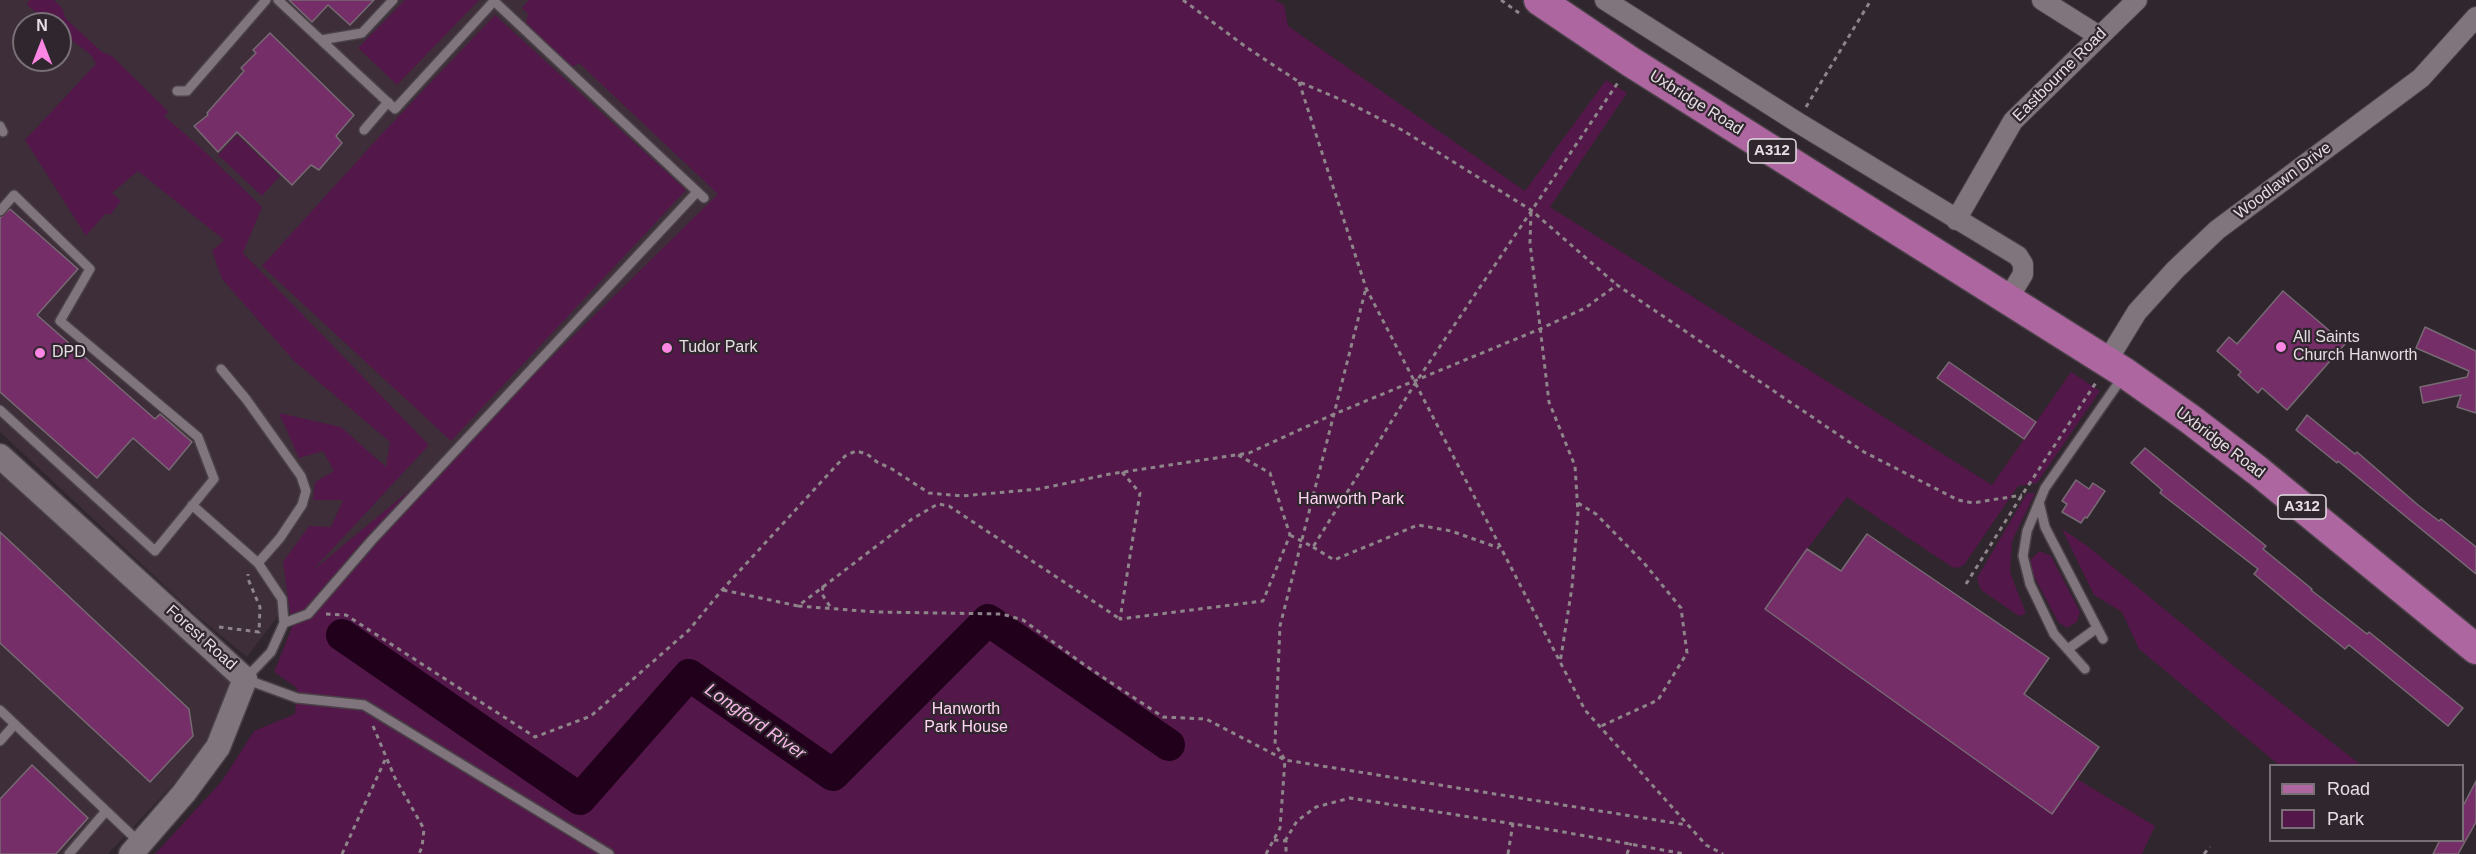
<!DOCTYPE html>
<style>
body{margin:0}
#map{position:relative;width:2476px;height:854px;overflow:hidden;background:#30262d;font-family:Arial,sans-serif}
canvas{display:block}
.legend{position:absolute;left:2269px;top:764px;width:195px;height:78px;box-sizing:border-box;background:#30262d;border:2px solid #787076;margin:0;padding:8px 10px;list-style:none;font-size:18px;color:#e5dee3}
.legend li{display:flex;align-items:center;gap:12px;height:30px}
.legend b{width:30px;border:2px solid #787076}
.north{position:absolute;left:12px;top:12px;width:60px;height:60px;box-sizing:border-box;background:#30262d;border:2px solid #787076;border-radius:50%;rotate:0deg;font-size:16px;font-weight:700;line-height:24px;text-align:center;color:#e5dee3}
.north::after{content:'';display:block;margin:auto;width:21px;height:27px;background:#fc86e4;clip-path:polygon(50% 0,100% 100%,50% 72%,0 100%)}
</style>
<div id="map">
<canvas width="2476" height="854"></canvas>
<ul class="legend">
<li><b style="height:8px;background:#ae66a0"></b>Road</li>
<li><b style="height:16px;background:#531849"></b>Park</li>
</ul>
<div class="north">N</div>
</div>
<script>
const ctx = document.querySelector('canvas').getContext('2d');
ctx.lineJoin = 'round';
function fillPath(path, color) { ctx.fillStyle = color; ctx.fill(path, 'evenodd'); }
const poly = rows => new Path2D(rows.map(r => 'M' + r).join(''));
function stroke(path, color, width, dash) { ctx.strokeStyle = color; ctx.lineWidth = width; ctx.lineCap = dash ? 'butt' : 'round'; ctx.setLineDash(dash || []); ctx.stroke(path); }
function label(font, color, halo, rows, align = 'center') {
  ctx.font = font + ' Arial,sans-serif'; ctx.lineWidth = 4.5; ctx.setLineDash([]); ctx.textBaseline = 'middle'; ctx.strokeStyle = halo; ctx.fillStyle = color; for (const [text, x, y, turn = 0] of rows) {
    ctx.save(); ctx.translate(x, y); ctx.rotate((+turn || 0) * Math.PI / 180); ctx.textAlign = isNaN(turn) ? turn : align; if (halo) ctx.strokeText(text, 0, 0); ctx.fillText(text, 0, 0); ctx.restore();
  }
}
fillPath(poly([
 [0,0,1152,0,308,576,247,657,197,616,0,432],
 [24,24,60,24,60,60,24,60],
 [0,470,251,701,108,854,0,854]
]), '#3d2e39');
fillPath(poly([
 [29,0,54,0,62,8,66,19,102,52,112,56,167,110,168,113,164,116,198,145,262,207,243,253,429,445,312,571,450,457,718,194,579,63,572,67,542,41,526,22,528,14,522,8,529,0,1275,0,1284,5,1288,26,1525,191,1606,80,1627,93,1550,207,1992,485,2071,372,2100,391,2037,483,2018,486,1964,565,1958,568,1952,567,1847,497,1807,549,2052,813,2077,779,2155,826,2142,854,155,854,222,781,254,731,295,714,297,688,274,672,292,627,283,562,309,526,331,527,343,500,313,500,315,482,334,471,323,451,299,458,279,413,341,427,386,467,390,442,294,361,222,279,212,251,224,240,138,171,112,193,121,201,111,214,105,214,86,236,25,140,96,64,91,55,60,31,60,24,51,24,27,5],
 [405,0,479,0,397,85,358,48],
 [495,15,686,190,451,441,262,266,378,138],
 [237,135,280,176,262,196,218,155],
 [2027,493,2035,493,2012,541,2010,572,2026,614,2019,616,1981,590,1977,578],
 [2062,529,2086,545,2235,667,2361,765,2279,765,2139,649,2122,612,2094,595],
 [2040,551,2051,556,2080,612,2077,622,2067,628,2058,622,2031,570,2031,559]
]), '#531849');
stroke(poly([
 [342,635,580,799,689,675,833,775,988,620,1169,745]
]), '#21001c', 32);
const building = poly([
 [289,0,374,0,350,25,328,5,312,22,289,0],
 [270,33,354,115,336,136,342,143,319,170,311,165,292,185,237,132,218,152,194,126,208,115,207,113,244,71,241,68,256,53,253,50,270,33],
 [10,209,78,269,37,315,155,419,160,414,192,442,169,470,133,438,97,478,0,392,0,218,10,209],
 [2283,291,2345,344,2287,410,2262,388,2258,393,2238,375,2241,372,2217,351,2229,337,2237,344,2283,291],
 [2425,327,2476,351,2476,413,2457,407,2461,395,2423,403,2420,387,2467,377,2469,371,2416,348,2425,327],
 [1949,362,2036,422,2024,439,1937,378,1949,362],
 [2307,415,2355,454,2357,452,2418,505,2439,521,2441,519,2476,547,2476,574,2338,461,2337,463,2296,430,2307,415],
 [2145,448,2266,546,2263,549,2312,589,2311,590,2367,634,2369,632,2463,708,2448,726,2349,645,2345,649,2303,615,2254,574,2258,569,2160,493,2162,490,2131,463,2145,448],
 [2076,480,2089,489,2093,483,2105,491,2087,518,2085,517,2081,523,2062,512,2067,504,2062,501,2076,480],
 [0,532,189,709,193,736,150,782,0,643,0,532],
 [1867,534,2049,658,2024,694,2099,747,2052,814,1765,609,1807,549,1841,571,1867,534],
 [32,765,88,818,56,854,0,854,0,799,32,765],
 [2476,781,2476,822,2458,854,2433,854,2440,840,2463,840,2463,806,2476,781]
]);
fillPath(building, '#762e69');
stroke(building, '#766a73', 1.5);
const service = poly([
 [278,0,395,109,495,0],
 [494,1,704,198],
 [321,40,362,33,393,0],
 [177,91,187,91,266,0],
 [0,126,3,132],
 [364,130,388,102],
 [0,211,14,195,90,269,60,321,198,437,214,479,155,551,0,410],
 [221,369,246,399,301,476,306,491,302,505,280,538,258,563,282,599,284,623,271,652,245,679,297,698,364,705,609,854],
 [2039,502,2045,527,2103,639],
 [192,505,258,563],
 [284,623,308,614,372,540,697,192],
 [2068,649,2097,628],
 [2085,669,2054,634,2030,584,2023,556,2027,531,2045,488,2124,375],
 [0,710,139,842],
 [0,741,15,724],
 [69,854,106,811]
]);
const minor = poly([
 [1605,0,1797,122,2018,256,2023,264,2023,274,2008,299],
 [2042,0,2099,36],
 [1956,220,2013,121,2137,0],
 [2107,361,2137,312,2175,270,2217,230,2421,78,2476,17]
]);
const tertiary = poly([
 [0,456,245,679,218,747,184,793,131,854]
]);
const primary = poly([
 [1539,0,1631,62,2125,373,2190,419,2258,471,2476,649]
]);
stroke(service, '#494147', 12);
stroke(minor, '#494147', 22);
stroke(tertiary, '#494147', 27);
stroke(primary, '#494147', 33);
stroke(poly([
 [1183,0,1246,47,1299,82,1347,102,1402,130,1531,210,1617,285],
 [1501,0,1519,13],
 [1299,82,1366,288,1585,710,1706,845,1723,854],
 [1806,107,1871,0],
 [1531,212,1530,243,1549,402,1575,466,1578,513,1572,587,1560,663],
 [1122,472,1140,493,1120,619,1263,601,1290,535,1270,473,1238,455],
 [1578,503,1596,514,1644,563,1681,608,1687,653,1658,700,1599,727],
 [1290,535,1313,547,1416,382,1619,81],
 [1313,547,1334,560,1418,525,1451,531,1499,548],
 [1966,584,2022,495,2097,381],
 [823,586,822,594,831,608],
 [723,590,798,606,912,519,938,504,949,506,1120,619],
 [798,606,876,612,1002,614,1023,620,1086,666,1163,717,1206,719,1285,760,1687,825],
 [326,614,346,615,535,737,591,716,689,630,722,590,845,456,856,451,867,454,877,462,892,469,929,493,962,496,1039,489,1110,474,1249,453,1332,415,1540,329,1585,308,1617,285,1864,452,1958,500,1973,503,2022,495],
 [219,627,259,632,260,607,248,579,248,574],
 [373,726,395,778,424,829,422,847,419,854],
 [1274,840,1286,841,1286,854],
 [1285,841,1297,821,1316,807,1350,798,1558,831,1685,854],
 [342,854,385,760],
 [1266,854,1280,828,1285,760,1275,744,1280,626,1366,288],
 [1508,854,1513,823],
 [1627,854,1631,843],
 [2204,854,2210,847]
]), '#8e858b', 3, [4.5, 4.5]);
stroke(service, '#80747d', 9);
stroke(minor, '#80747d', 20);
stroke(tertiary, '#80747d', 24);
stroke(primary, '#ae66a0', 30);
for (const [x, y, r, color] of [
 [2281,347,6,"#fc86e4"],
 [667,348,6,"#fc86e4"],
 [40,353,6,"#fc86e4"]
]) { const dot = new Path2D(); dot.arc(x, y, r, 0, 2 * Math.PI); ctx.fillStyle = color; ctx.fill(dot); stroke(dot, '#30262d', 2); }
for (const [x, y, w] of [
 [1772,151,48],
 [2302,507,48]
]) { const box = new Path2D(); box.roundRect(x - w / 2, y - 12, w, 24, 4.5); ctx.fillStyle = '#30262d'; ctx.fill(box); stroke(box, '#e5dee3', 1.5); }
label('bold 15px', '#e5dee3', null, [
 ["A312",1772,151],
 ["A312",2302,507]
]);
label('16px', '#e5dee3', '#30262d', [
 ["Eastbourne Road",2060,75,-45],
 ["Uxbridge Road",1696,103,32],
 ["Woodlawn Drive",2283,181,-37],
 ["Uxbridge Road",2220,443,37],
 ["Forest Road",201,638,42]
]);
label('16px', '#e5dee3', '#30262d', [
 ["All Saints",2293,338],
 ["Church Hanworth",2293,356],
 ["Tudor Park",679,348],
 ["DPD",52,353]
], 'left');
label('16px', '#ffd5f4', '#30262d', [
 ["Hanworth Park",1351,500],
 ["Hanworth",966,710],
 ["Park House",966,728]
]);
label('italic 18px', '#f5b8e7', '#30262d', [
 ["Longford River",755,722,35]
]);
</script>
